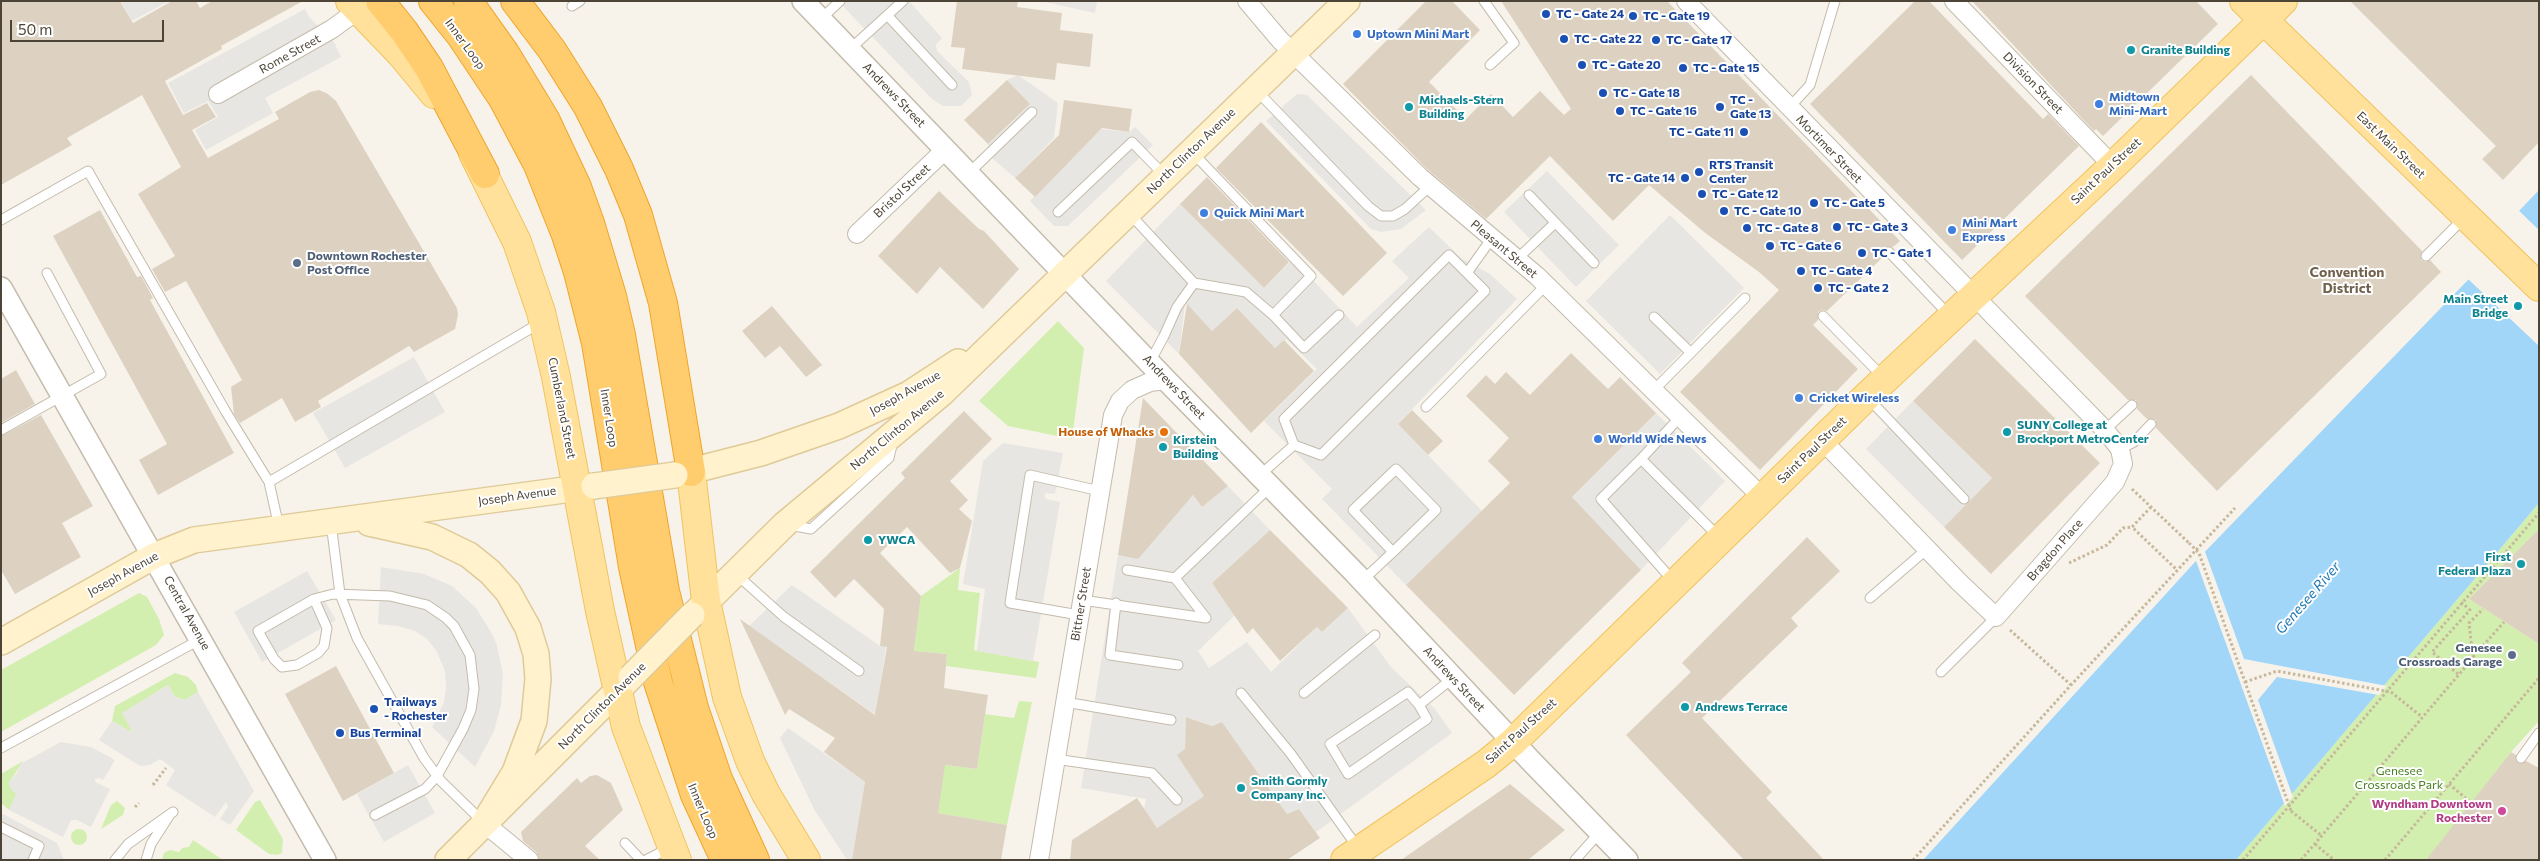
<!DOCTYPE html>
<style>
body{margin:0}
#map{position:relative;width:2540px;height:861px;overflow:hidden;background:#f7f3ea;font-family:Commissioner,sans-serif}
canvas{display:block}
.frame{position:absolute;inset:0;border:2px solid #4c4437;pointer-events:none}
.scale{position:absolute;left:10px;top:20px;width:154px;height:22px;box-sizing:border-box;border:2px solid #4c4437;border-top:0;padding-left:6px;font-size:15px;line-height:18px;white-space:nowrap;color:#4c4437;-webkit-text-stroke:4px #fff;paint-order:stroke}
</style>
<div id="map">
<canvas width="2540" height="861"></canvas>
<div class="frame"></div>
<div class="scale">50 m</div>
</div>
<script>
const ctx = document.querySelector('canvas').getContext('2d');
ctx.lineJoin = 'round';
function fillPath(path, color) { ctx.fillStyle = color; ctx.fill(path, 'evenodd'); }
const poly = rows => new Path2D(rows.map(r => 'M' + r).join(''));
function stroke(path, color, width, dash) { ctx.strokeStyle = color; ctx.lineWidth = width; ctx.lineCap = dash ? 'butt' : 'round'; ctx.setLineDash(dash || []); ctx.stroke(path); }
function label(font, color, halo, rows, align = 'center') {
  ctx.font = font + ' Commissioner,sans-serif'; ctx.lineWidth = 4; ctx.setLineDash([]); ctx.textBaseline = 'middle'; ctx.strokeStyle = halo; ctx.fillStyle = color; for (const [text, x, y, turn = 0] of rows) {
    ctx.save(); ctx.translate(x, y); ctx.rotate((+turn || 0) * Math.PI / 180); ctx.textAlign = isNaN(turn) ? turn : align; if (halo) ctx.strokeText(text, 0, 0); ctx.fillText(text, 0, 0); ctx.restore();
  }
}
fillPath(poly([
 [1058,321,1084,348,1072,439,1008,426,979,401],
 [2539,503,2539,529,2469,599,2539,644,2539,721,2511,752,2428,860,2236,860],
 [960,568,958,590,980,593,974,650,1039,662,1036,678,946,666,947,654,914,651,921,596],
 [139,593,147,597,159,619,164,635,156,645,1,732,1,670],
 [175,673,188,677,196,685,198,692,185,700,175,697,168,685,123,713,133,733,112,721,115,706],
 [1019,701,1032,702,1007,825,914,809,945,765,977,769,985,714,1014,718],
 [23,761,9,783,17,794,9,810,1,803,1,774],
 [260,800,283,839,282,853,277,855,269,854,236,830,255,802],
 [117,801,125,808,123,815,101,829,111,805],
 '71 837a8 8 0 1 1 16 0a8 8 0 1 1-16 0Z',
 [193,840,223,860,162,860,164,853,170,850,179,852,182,848,189,847]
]), '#d3efaf');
fillPath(poly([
 [121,1,169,1,132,21],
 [838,1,909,1,942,38,936,45,937,51,969,82,972,95,961,106,943,106,932,99],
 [1040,1,1097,1,1095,13],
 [305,9,309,17,334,42,341,57,265,98,273,113,206,150,195,130,218,117,208,101,184,113,168,83],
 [1018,75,1058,103,1054,138,1015,178,992,158,988,144,1030,104,1007,80],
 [1297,94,1307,95,1426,210,1401,229,1381,232,1371,229,1266,121],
 [1135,127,1153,145,1068,226,1054,226,1030,201,1101,129,1129,132],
 [1547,171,1619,245,1576,287,1504,212],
 [1180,204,1264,288,1293,259,1357,327,1409,278,1392,261,1429,227,1461,258,1490,274,1517,299,1398,424,1482,511,1406,585,1322,499,1332,489,1264,421,1317,369,1286,339,1275,348,1237,308,1212,331,1185,303,1179,354,1106,281],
 [1670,215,1744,288,1660,374,1586,301],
 [414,357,445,412,345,468,313,413],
 [1913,401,1992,478,1944,527,1866,449],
 [1656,413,1725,481,1641,570,1572,497],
 [1003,443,1063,453,1055,494,1046,493,1044,496,1046,499,1060,502,1033,661,977,651,985,589,963,584,983,461],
 [1228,486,1270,530,1212,583,1235,615,1198,651,1209,668,1247,642,1271,672,1317,627,1322,632,1348,608,1391,667,1435,709,1452,733,1316,832,1299,809,1287,814,1222,722,1212,726,1187,717,1185,749,1214,789,1157,828,1144,809,1146,799,1081,788,1118,555,1193,495,1202,507],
 [381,567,424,574,452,586,476,608,491,632,497,645,503,675,501,705,494,731,475,767,432,727,444,702,446,688,445,671,436,650,427,639,415,631,398,626,378,624],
 [307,571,336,620,262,662,234,612],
 [792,585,880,646,886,647,876,715,749,626],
 [168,685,175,697,185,700,198,692,254,791,230,825,220,819,228,807,226,802,215,817,166,785,175,770,160,759,150,765,140,766,99,740,112,721,133,733,122,713],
 [788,728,865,782,852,860,847,860,815,811,780,738],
 [61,742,91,747,115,760,103,780,99,778,95,779,95,782,110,789,91,827,77,820,71,820,63,837,9,810,16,794,11,789,9,783,17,773,20,764],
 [408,765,435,813,384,842,357,794],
 [1,813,57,843,64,860,1,860]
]), '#e8e6e2');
fillPath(poly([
 [2539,190,2539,503,2236,860,1923,860,2195,562,2527,219,2519,211]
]), '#a1d6f9');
fillPath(poly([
 [2517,209,2539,230,2539,346,2468,279,2524,219,2517,212],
 [2204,549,2244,659,2387,686,2379,695,2277,677,2258,700,2293,797,2285,806,2195,558]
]), '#f7f3ea');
fillPath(poly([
 [1,1,120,1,133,23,172,1,196,1,200,8,212,1,303,1,221,46,222,49,165,81,183,115,207,103,216,117,192,130,208,158,279,119,275,112,310,92,319,90,328,94,336,101,457,308,458,315,455,329,414,352,409,346,318,401,321,407,295,422,282,398,240,423,234,414,231,387,242,380,186,281,165,292,152,269,175,256,138,194,181,167,142,95,67,138,72,145,1,185],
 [957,1,1018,1,1017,7,1062,13,1060,30,1093,34,1090,67,1057,63,1055,80,962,69,965,48,951,47],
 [1426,1,1452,1,1480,30,1429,82,1466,119,1491,94,1513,117,1540,91,1564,115,1571,109,1501,1,1667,1,1900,241,1893,247,1884,248,1884,256,1827,311,1822,310,1818,312,1818,320,1813,325,1858,369,1760,470,1680,392,1779,290,1759,272,1704,232,1649,185,1613,221,1550,156,1486,219,1427,169,1343,84],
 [1915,1,1929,1,2043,119,2048,114,2079,146,1962,260,1810,104],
 [1972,1,2196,1,2218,24,2103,136,2096,129,2094,131],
 [2350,1,2539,1,2539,142,2503,180,2482,159,2496,146],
 [2251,75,2422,251,2421,260,2425,262,2430,260,2441,272,2217,491,2156,428,2156,420,2147,419,2137,409,2136,400,2128,400,2025,296],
 [1007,80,1030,104,988,144,964,120],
 [1064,100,1132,109,1129,132,1102,128,1035,197,1015,178,1059,135],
 [1261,122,1387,253,1343,296,1216,168],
 [1207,177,1289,262,1264,288,1180,204],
 [939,191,979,229,984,231,1019,269,983,309,940,267,917,294,878,256],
 [100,210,137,277,141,276,153,298,150,300,234,453,158,495,139,460,167,444,53,236],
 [1187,304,1212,331,1237,308,1275,348,1284,340,1314,371,1251,433,1179,354],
 [772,306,822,365,806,377,780,346,765,358,742,331],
 [1975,339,2100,463,1991,574,1944,527,1992,478,1913,401],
 [1571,353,1608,389,1620,377,1656,413,1572,497,1641,570,1514,695,1406,585,1510,483,1488,461,1509,438,1466,396,1486,375,1495,384,1506,372,1530,395],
 [16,370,35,404,1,423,1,379],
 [1143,398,1228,486,1202,507,1193,495,1138,559,1118,555],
 [1412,410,1443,441,1428,455,1398,424],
 [964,411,992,439,950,481,968,500,959,509,972,521,960,568,950,573,907,527,880,553,921,596,914,651,947,654,944,688,988,695,977,769,945,765,938,813,1007,825,1001,860,852,860,865,782,824,752,835,738,789,709,785,715,740,619,875,715,887,647,880,646,884,609,854,579,835,598,810,572,905,478,901,473],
 [41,415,93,506,62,523,81,557,15,594,1,570,1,436],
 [2539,529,2539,644,2469,599],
 [1270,530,1348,608,1322,632,1317,627,1280,661,1253,628,1247,634,1212,583],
 [1807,537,1840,571,1791,618,1798,626,1702,718,1772,792,1766,798,1824,860,1744,860,1626,735,1691,672,1682,663],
 [336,666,394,773,343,801,285,694],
 [1186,717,1212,726,1222,722,1287,814,1299,809,1320,838,1287,860,1070,860,1072,840,1137,798,1157,828,1204,796,1177,755,1185,749],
 [2511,752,2516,755,2518,763,2526,761,2539,768,2539,860,2426,860],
 [597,775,611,783,623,810,585,846,600,860,539,860,536,852,523,841,521,832,577,778,581,783,590,776],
 [1510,784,1565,830,1528,860,1401,860]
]), '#ddd2c1');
const service = poly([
 [1484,1,1514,43,1490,65],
 [572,6,580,1],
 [888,16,952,85],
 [821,19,840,1],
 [850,49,903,1],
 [1257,91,1368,206,1381,216,1393,216,1405,209,1430,186],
 [1789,108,1810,85,1835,1],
 [1193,153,1311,276,1273,315,1246,292,1194,283],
 [969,173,1032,112],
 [1529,195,1594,263],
 [1058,212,1132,142,1165,176],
 [1129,213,1194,283,1177,307,1164,336,1150,362],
 [1,220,88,171,226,412,269,482,279,527],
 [1889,252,1949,315],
 [2426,256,2465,217],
 [1517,259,1555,223],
 [1467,273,1492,238],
 [1273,315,1304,348,1339,315],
 [1823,316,1883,377],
 [1654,317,1691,353],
 [1653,391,1745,298],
 [1868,398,1964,499],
 [1426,407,1546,285],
 [1680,417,1641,459,1719,537],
 [1,430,101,374,47,273],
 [2105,430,2132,405],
 [2120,449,2134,442,2151,424],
 [1641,459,1601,499,1674,582],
 [1260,475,1294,445,1284,419,1449,255,1485,291,1321,455,1294,445],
 [269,482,540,323],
 [331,523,340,594,357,638,424,758,441,781,482,821],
 [790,525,811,529,889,458,893,441],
 [1127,570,1175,578],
 [737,575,784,617,859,671],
 [1363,580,1393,552,1436,510,1396,469,1353,510,1393,552],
 [1870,598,1927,549],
 [314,599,327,628,324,646,318,653,297,665,282,667,274,659,258,631,314,599,333,594,390,596,427,605,446,618,454,626,470,655,474,689,471,710,463,729,437,776,425,789,375,815],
 [1082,600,1206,618,1175,578,1270,487],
 [1116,603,1110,655,1178,665],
 [1079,615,1010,603,1030,475,1100,491],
 [1941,672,1996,617],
 [1241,693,1291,754,1358,848],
 [1304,693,1375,635],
 [1065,702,1171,720],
 [1419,705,1427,719,1348,774,1330,744,1408,692,1419,705,1453,678],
 [1,748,201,639],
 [2521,758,2539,733],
 [1055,759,1152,773,1177,800],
 [1,827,39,846,33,860],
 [625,843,641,860],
 [115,860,128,844,173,812],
 [146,860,151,844,169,816],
 [646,860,669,848],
 [1575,860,1600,832]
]);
const minor = poly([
 [1247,1,1280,40,1420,177,1537,276,1762,497],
 [1686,1,2105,430,2120,449,2123,464,2115,482,1996,617,1959,582,1822,440],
 [1954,1,2113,166],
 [218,94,332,29,358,10],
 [857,234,946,149],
 [484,823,529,860],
 [1039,860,1113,415,1120,401,1132,390,1150,382,1166,380]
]);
const tertiary = poly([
 [803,1,1166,380,1355,573,1530,760,1627,860],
 [1,288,325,860]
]);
const secondary = poly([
 [675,475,761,453,839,426,909,394,958,362],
 [369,523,432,537,469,555,490,572,508,592,528,628,536,654,538,679,534,721,515,772,484,823],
 [695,613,785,524,941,394,1347,1],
 [1,642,154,556,194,540,594,486],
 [448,860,630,678]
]);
const primary = poly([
 [350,1,401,54,434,94],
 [2244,1,2539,287],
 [473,153,517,242,541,312,556,377,600,611,626,727,677,860],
 [691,472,706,601,727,697,750,761,766,794,806,860],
 [1345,860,1486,764,1513,742,1867,396,2113,166,2283,1]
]);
const motorway = poly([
 [380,1,404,31,429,68,485,174],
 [433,1,461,36,503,99,538,165,566,235,578,272,596,343,633,567,658,682,695,795,725,860],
 [468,1,505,53,545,119,577,187,590,223,612,296,621,335,665,591,694,708,718,779,755,860],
 [515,1,552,50,588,107,619,169,638,215,663,303,691,472]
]);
stroke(service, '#c4bbac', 11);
stroke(minor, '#c4bbac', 20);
stroke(tertiary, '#c4bbac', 24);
stroke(secondary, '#dfca98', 28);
stroke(primary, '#f1c35e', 30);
stroke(motorway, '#efa52c', 30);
stroke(poly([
 [2132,489,2189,543],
 [2151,507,2132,527,2177,570],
 [2069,563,2107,545,2123,528,2132,527],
 [2010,630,2071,685],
 [2473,657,2504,622],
 [2458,674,2432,652,2470,610,2461,602],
 [2391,692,2422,717],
 [2449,784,2469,801],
 [153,785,166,768],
 [135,807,139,803],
 [2291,811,2322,836],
 [2315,844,2334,860],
 [1913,860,2071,685,2235,508],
 [2243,860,2539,513],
 [2301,860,2473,658,2469,623,2483,609],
 [2385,860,2539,678]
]), '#c7b79b', 3, [2.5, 2.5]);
stroke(service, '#fff', 9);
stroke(minor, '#fff', 18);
stroke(tertiary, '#fff', 21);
stroke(secondary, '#fff2cc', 25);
stroke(primary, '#ffe19b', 28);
stroke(motorway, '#ffcd6d', 28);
const secondaryBridge = poly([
 [594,486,675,475],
 [631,677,692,615]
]);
stroke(secondaryBridge, '#dfca98', 28, []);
stroke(poly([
 [2189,543,2199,553,2291,811],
 [2245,682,2277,671,2391,692]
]), '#c7b79b', 3, [2.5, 2.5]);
stroke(secondaryBridge, '#fff2cc', 25);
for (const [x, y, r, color] of [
 [1546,14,5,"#1a4fb4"],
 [1633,16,5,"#1a4fb4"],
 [1357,34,5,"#3f7fe0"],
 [1564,39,5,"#1a4fb4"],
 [1656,40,5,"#1a4fb4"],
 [2131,50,5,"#0f9aa8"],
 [1582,65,5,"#1a4fb4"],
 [1683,68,5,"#1a4fb4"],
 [1603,93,5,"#1a4fb4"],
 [2099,104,5,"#3f7fe0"],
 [1409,107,5,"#0f9aa8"],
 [1720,107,5,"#1a4fb4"],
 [1620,111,5,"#1a4fb4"],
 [1744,132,5,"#1a4fb4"],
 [1699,172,5,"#1a4fb4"],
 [1685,178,5,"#1a4fb4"],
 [1702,194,5,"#1a4fb4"],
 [1814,203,5,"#1a4fb4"],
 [1724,211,5,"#1a4fb4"],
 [1204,213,5,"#3f7fe0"],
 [1837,227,5,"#1a4fb4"],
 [1747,228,5,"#1a4fb4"],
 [1952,230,5,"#3f7fe0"],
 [1770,246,5,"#1a4fb4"],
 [1862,253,5,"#1a4fb4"],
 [297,263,5,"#5c6f8a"],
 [1801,271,5,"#1a4fb4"],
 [1818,288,5,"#1a4fb4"],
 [2518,306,5,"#0f9aa8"],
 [1799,398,5,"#3f7fe0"],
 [1164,432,5,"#e8710a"],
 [2007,432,5,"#0f9aa8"],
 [1598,439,5,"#3f7fe0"],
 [1163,447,5,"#0f9aa8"],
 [868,540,5,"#0f9aa8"],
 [2521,564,5,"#0f9aa8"],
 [2512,655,5,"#5c6f8a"],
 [1685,707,5,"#0f9aa8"],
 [374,709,5,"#1a4fb4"],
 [340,733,5,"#1a4fb4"],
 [1241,788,5,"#0f9aa8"],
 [2502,811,5,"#d1479c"]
]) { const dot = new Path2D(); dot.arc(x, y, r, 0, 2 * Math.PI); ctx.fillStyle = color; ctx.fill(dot); stroke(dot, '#fff', 2); }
label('bold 12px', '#164399', '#fff', [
 ["TC - Gate 24",1556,14],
 ["TC - Gate 19",1643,16],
 ["TC - Gate 22",1574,39],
 ["TC - Gate 17",1666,40],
 ["TC - Gate 20",1592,65],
 ["TC - Gate 15",1693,68],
 ["TC - Gate 18",1613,93],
 ["TC -",1730,100],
 ["Gate 13",1730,114],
 ["TC - Gate 16",1630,111],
 ["TC - Gate 11",1734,132,"right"],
 ["RTS Transit",1709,165],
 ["Center",1709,179],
 ["TC - Gate 14",1675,178,"right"],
 ["TC - Gate 12",1712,194],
 ["TC - Gate 5",1824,203],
 ["TC - Gate 10",1734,211],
 ["TC - Gate 3",1847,227],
 ["TC - Gate 8",1757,228],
 ["TC - Gate 6",1780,246],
 ["TC - Gate 1",1872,253],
 ["TC - Gate 4",1811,271],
 ["TC - Gate 2",1828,288],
 ["Trailways",384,702],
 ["- Rochester",384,716],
 ["Bus Terminal",350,733]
], 'left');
label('bold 12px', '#366cbe', '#fff', [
 ["Uptown Mini Mart",1367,34],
 ["Midtown",2109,97],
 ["Mini-Mart",2109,111],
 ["Quick Mini Mart",1214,213],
 ["Mini Mart",1962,223],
 ["Express",1962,237],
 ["Cricket Wireless",1809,398],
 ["World Wide News",1608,439]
], 'left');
label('12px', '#4c4437', '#fff', [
 ["Inner Loop",465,44,54],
 ["Rome Street",290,54,-29],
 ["Division Street",2033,83,46],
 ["Andrews Street",894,95,46],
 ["East Main Street",2391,145,44],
 ["Mortimer Street",1829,149,46],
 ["North Clinton Avenue",1191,151,-44],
 ["Saint Paul Street",2106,171,-43],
 ["Bristol Street",902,191,-43],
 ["Pleasant Street",1504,249,40],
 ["Andrews Street",1174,387,46],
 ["Joseph Avenue",905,393,-29],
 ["Cumberland Street",562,408,79],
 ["Inner Loop",609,418,81],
 ["North Clinton Avenue",897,430,-40],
 ["Saint Paul Street",1812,450,-44],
 ["Joseph Avenue",517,496,-8],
 ["Bragdon Place",2055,550,-49],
 ["Joseph Avenue",123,574,-29],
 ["Bittner Street",1081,604,-81],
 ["Central Avenue",187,613,61],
 ["Andrews Street",1454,679,47],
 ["North Clinton Avenue",602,706,-45],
 ["Saint Paul Street",1521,731,-42],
 ["Inner Loop",703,811,67]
]);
label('bold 12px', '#0d838f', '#fff', [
 ["Granite Building",2141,50],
 ["Michaels-Stern",1419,100],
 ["Building",1419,114],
 ["Main Street",2508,299,"right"],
 ["Bridge",2508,313,"right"],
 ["SUNY College at",2017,425],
 ["Brockport MetroCenter",2017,439],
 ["Kirstein",1173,440],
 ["Building",1173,454],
 ["YWCA",878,540],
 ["First",2511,557,"right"],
 ["Federal Plaza",2511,571,"right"],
 ["Andrews Terrace",1695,707],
 ["Smith Gormly",1251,781],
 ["Company Inc.",1251,795]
], 'left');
label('bold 12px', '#4e5e75', '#fff', [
 ["Downtown Rochester",307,256],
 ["Post Office",307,270],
 ["Genesee",2502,648,"right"],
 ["Crossroads Garage",2502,662,"right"]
], 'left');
label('bold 12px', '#c56008', '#fff', [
 ["House of Whacks",1154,432]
], 'right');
label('12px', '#468021', '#fff', [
 ["Genesee",2399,771],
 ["Crossroads Park",2399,785]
]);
label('bold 12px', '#b23c85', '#fff', [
 ["Wyndham Downtown",2492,804],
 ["Rochester",2492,818]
], 'right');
label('bold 14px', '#70624d', '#fff', [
 ["Convention",2347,272],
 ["District",2347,288]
]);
label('italic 14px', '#2078b4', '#fff', [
 ["Genesee River",2308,598,-49]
]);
</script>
